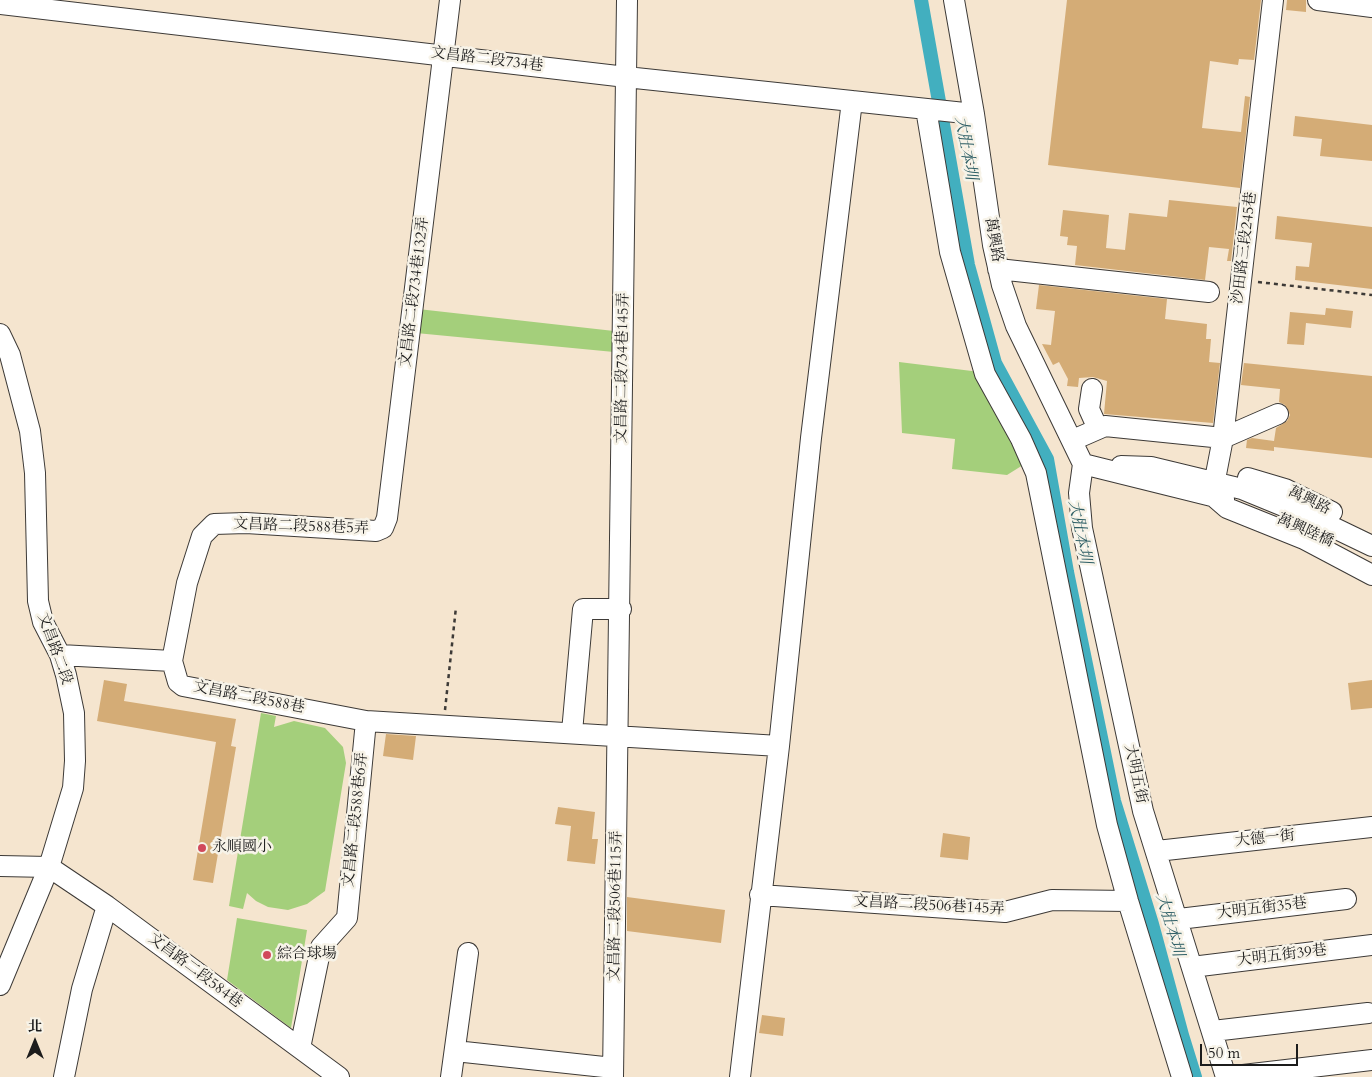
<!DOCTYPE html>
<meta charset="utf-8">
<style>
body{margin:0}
#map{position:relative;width:1372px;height:1077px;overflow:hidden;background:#f5e5cf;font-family:Cardo,"Noto Serif TC",serif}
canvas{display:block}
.north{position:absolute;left:10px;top:1017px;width:50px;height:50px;-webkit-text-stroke:4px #f7f3e8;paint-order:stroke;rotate:0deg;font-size:14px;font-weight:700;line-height:20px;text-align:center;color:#1c1c1c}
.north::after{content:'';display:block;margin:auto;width:18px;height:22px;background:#1c1c1c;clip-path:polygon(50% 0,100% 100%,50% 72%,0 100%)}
.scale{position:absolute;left:1200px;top:1044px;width:98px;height:22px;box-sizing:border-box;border:2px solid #1c1c1c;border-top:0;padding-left:6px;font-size:15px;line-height:18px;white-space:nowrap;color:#1c1c1c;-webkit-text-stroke:4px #f7f3e8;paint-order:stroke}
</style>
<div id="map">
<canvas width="1372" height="1077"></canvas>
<div class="north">北</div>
<div class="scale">50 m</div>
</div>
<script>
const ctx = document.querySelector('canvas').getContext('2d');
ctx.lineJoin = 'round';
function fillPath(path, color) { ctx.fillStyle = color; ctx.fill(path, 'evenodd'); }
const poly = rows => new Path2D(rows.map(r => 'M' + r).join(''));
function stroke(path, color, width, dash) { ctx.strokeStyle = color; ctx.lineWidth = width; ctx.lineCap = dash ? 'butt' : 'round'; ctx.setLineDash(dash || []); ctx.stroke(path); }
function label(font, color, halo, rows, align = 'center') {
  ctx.font = font + ' Cardo,"Noto Serif TC",serif'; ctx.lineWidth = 5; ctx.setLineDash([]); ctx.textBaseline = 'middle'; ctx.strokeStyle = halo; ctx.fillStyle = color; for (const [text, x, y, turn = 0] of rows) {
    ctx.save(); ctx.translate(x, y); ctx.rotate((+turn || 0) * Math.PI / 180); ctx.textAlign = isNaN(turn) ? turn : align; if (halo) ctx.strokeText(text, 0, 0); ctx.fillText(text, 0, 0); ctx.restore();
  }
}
fillPath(poly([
 [418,309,614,331,614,352,416,333],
 [899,362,980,372,989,402,1023,465,1007,475,952,469,955,439,902,433],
 [261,713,276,716,274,727,294,721,325,728,343,747,346,763,325,891,307,904,288,910,268,907,256,901,247,893,243,909,229,906],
 [237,918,307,930,291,1028,227,980]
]), '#a4cf7b');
stroke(poly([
 [921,0,968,265,995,363,1047,459,1067,572,1114,801,1152,924,1182,1035,1195,1077]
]), '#42afbf', 14);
fillPath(poly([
 [1067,0,1261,0,1254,60,1239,59,1238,65,1210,61,1202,128,1241,132,1245,96,1250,97,1240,188,1048,165],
 [1287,0,1306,0,1306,12,1286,10],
 [1295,116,1372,125,1372,161,1320,156,1322,139,1293,136],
 [1169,200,1237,207,1231,261,1227,261,1229,249,1209,247,1205,280,1075,265,1077,246,1067,245,1068,237,1060,236,1063,210,1109,215,1106,248,1125,250,1129,213,1167,217],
 [1277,216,1372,227,1372,289,1295,280,1296,266,1309,267,1312,243,1275,239],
 [1039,285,1167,299,1165,319,1207,324,1206,339,1211,339,1209,362,1220,363,1213,423,1104,414,1107,381,1093,377,1079,378,1078,387,1067,386,1068,379,1059,362,1053,365,1042,344,1051,345,1055,311,1036,309],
 [1326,308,1353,311,1351,328,1306,323,1304,345,1287,344,1290,312,1325,315],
 [1244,363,1372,376,1372,458,1274,447,1274,451,1246,448,1247,440,1252,438,1274,441,1276,428,1287,421,1290,415,1285,405,1279,402,1280,389,1241,385],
 [104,680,127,684,124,701,236,719,231,746,236,747,213,883,193,880,216,742,97,721],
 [1372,680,1372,708,1351,710,1348,683],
 [386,734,416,736,413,760,383,756],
 [558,807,595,812,592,839,598,839,595,864,567,861,571,826,555,824],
 [943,833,970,837,968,860,940,857],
 [627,897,725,910,721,943,627,931],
 [762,1015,785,1018,783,1036,759,1033]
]), '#d4ac76');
const minor = poly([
 [450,0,387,518,383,528,376,531,246,523,214,524,202,536,187,583,172,661,178,682,183,686,366,721,779,746],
 [954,0,974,114,993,245,1002,285,1016,326,1083,464],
 [1273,0,1223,438,1212,495,1227,508,1304,539,1372,575],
 [1318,0,1372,7],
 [0,4,626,77,974,114],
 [926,109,950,252,985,374,1021,439,1036,473,1107,825,1128,901,1182,1077],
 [998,269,1209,292],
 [0,334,10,355,30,431,35,473,38,601,43,622,60,655,66,675,74,713,75,761,73,788,49,867,0,985],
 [1092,389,1089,409,1098,429],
 [1073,440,1105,426,1223,438,1278,414],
 [1083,464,1079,493,1082,528,1143,811,1226,1077],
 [1083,464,1224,499],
 [1121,466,1151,467,1242,489,1320,521,1372,546],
 [1248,478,1285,489,1332,512],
 [60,655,172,661],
 [572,732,583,609,621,609],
 [1157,851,1372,827],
 [0,866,49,867,107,906,339,1077],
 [760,895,1005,912,1052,900,1128,901],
 [1179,919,1346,899],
 [1192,967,1372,945],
 [1213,1031,1368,1013],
 [300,1048,321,947,347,918,366,721],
 [455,1051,613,1068],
 [64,1077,82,989,107,906],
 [451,1077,468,953],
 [613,1077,627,0],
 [740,1077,779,746,811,438,852,101],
 [1226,1077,1372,1060]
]);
stroke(minor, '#3d3a37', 22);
stroke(poly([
 [1258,282,1372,295],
 [445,710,456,607]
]), '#3d3a37', 2.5, [4, 4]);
stroke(minor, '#fff', 20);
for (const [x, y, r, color] of [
 [202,848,5,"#d1495b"],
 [267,955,5,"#d1495b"]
]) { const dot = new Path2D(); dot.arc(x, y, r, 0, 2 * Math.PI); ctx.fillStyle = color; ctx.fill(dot); stroke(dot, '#f7f3e8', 2); }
label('15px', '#1c1c1c', '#f7f3e8', [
 ["文昌路二段734巷",487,60,7],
 ["萬興路",993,240,80],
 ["沙田路三段245巷",1245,248,-83],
 ["文昌路二段734巷132弄",415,292,-83],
 ["文昌路二段734巷145弄",623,368,-89],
 ["萬興路",1309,501,26],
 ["文昌路二段588巷5弄",301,527,2],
 ["萬興陸橋",1305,531,24],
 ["文昌路二段",54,649,70],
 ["文昌路二段588巷",249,698,11],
 ["大明五街",1135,774,78],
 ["文昌路二段588巷6弄",356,820,-84],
 ["大德一街",1265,839,-6],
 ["文昌路二段506巷115弄",616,906,-89],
 ["文昌路二段506巷145弄",929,906,3],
 ["大明五街35巷",1262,909,-7],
 ["大明五街39巷",1282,956,-7],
 ["文昌路二段584巷",195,971,37]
]);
label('15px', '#1c1c1c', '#f7f3e8', [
 ["永順國小",212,848],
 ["綜合球場",277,955]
], 'left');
label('italic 16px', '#2d5e65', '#f7f3e8', [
 ["大肚本圳",965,148,80],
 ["大肚本圳",1079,532,79],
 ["大肚本圳",1169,925,74]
]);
</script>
